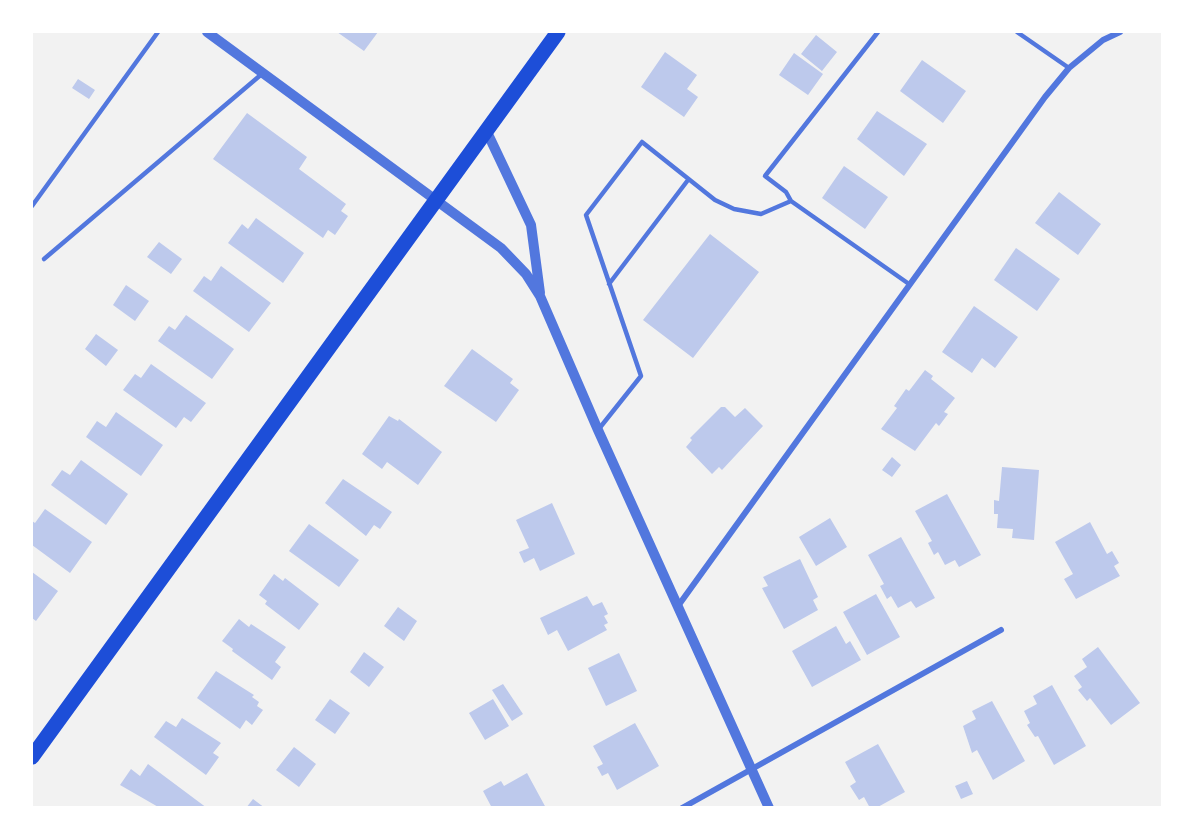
<!DOCTYPE html>
<style>
body{margin:0}
#map{position:relative;width:1194px;height:839px;overflow:hidden;background:#f2f2f2;font-family:"Titillium Web",sans-serif}
canvas{display:block}
.frame{position:absolute;inset:0;border:33px solid #fff;pointer-events:none}
</style>
<div id="map">
<canvas width="1194" height="839"></canvas>
<div class="frame"></div>
</div>
<script>
const ctx = document.querySelector('canvas').getContext('2d');
ctx.lineJoin = 'round';
function fillPath(path, color) { ctx.fillStyle = color; ctx.fill(path, 'evenodd'); }
const poly = rows => new Path2D(rows.map(r => 'M' + r).join(''));
function stroke(path, color, width, dash) { ctx.strokeStyle = color; ctx.lineWidth = width; ctx.lineCap = dash ? 'butt' : 'round'; ctx.setLineDash(dash || []); ctx.stroke(path); }
fillPath(poly([
 [337,32,378,32,364,51],
 [816,35,837,52,822,71,801,54],
 [665,52,697,75,687,89,698,97,684,117,641,87],
 [794,53,823,74,808,95,779,75],
 [922,60,966,91,943,123,900,91],
 [78,79,95,90,89,99,72,88],
 [877,111,927,144,904,176,857,139],
 [247,113,307,157,299,169,346,204,341,211,348,216,335,235,328,230,323,238,213,159],
 [844,166,888,197,865,229,822,198],
 [1059,192,1101,224,1078,255,1035,223],
 [256,218,304,253,283,283,228,243,242,224,248,229],
 [710,234,759,272,693,358,643,320],
 [159,242,182,259,171,274,147,257],
 [1016,248,1060,279,1037,311,994,280],
 [221,266,271,303,249,332,193,291,204,276,211,281],
 [126,285,149,301,135,321,113,305],
 [974,306,1018,337,995,368,982,358,972,373,942,352],
 [186,315,234,349,212,379,158,341,169,326,175,330],
 [96,334,118,350,106,366,85,349],
 [472,349,513,379,510,383,519,390,496,422,444,386],
 [151,364,206,403,191,422,184,417,176,428,123,390,135,374,141,378],
 [925,370,933,376,931,379,955,398,944,412,948,414,939,426,936,423,915,451,881,429,897,408,894,406,906,389,909,391],
 [721,407,725,407,735,417,745,408,763,426,722,470,719,467,712,474,686,447,692,440,690,438],
 [116,412,163,445,141,476,86,437,97,421,106,427],
 [389,416,398,421,399,419,442,452,418,485,387,462,382,469,362,454],
 [892,457,901,465,892,477,882,470],
 [81,460,128,494,106,525,51,485,62,470,70,475],
 [1002,467,1039,470,1034,540,1012,538,1013,529,997,528,998,514,994,514,994,500,999,501],
 [343,479,392,512,380,529,374,525,366,536,325,503],
 [947,494,981,555,959,567,955,560,945,565,938,552,934,555,928,543,932,541,915,511],
 [552,503,575,554,540,571,534,558,524,563,519,552,529,548,516,520],
 [45,509,92,542,70,573,32,545,32,521,35,523],
 [830,518,847,547,816,566,799,537],
 [1090,522,1107,554,1112,551,1119,563,1114,566,1120,576,1076,599,1064,579,1073,574,1055,542],
 [309,524,359,560,339,587,289,551],
 [901,537,935,598,916,608,911,601,898,608,891,596,887,599,880,586,884,584,868,555],
 [800,559,818,597,813,600,818,610,784,629,762,588,768,586,763,577],
 [32,572,58,591,36,621,32,618],
 [274,574,283,581,285,578,319,604,299,630,265,604,267,601,259,595],
 [876,594,900,637,867,655,843,612],
 [587,596,593,606,602,602,608,614,604,616,608,623,604,625,607,630,568,651,557,630,548,635,540,618],
 [398,607,417,621,404,641,384,626],
 [239,619,249,627,251,624,286,647,275,662,281,667,272,680,232,651,233,649,222,641],
 [836,626,846,644,850,641,861,660,812,687,792,651],
 [1098,647,1140,703,1111,725,1090,698,1087,701,1078,690,1082,687,1074,676,1087,667,1082,659],
 [364,652,384,667,369,687,350,672],
 [619,653,637,691,606,706,588,668],
 [216,671,254,695,252,697,259,702,257,706,263,710,252,725,246,720,240,729,197,698],
 [503,684,523,714,512,721,492,690],
 [1052,685,1086,746,1054,765,1038,736,1035,737,1027,725,1030,723,1024,711,1037,704,1033,696],
 [330,699,350,713,335,734,315,720],
 [493,699,509,726,485,740,469,713],
 [992,701,1025,761,993,780,977,750,972,753,963,726,976,719,972,711],
 [182,718,221,743,213,753,219,757,206,775,154,737,166,721,176,727],
 [635,723,659,766,617,790,608,773,602,776,597,767,603,764,593,746],
 [878,744,905,792,876,808,870,808,864,797,859,800,850,786,856,782,845,762],
 [294,747,316,764,299,787,276,770],
 [148,764,207,808,160,808,120,785,131,769,140,776],
 [527,773,546,808,492,808,483,791,501,781,504,786],
 [967,781,973,794,961,799,955,786],
 [253,799,265,808,246,808]
]), '#bdc9ec');
stroke(poly([
 [1017,32,1069,68],
 [791,201,786,192,765,176,878,32],
 [32,206,158,32],
 [44,259,263,73],
 [609,284,688,180],
 [598,430,641,376,586,215,642,142,715,200,734,209,761,214,791,201,909,284]
]), '#5277de', 4.5);
stroke(poly([
 [678,606,1045,97,1069,68,1103,40,1120,32],
 [682,808,1001,630]
]), '#5277de', 6);
stroke(poly([
 [207,32,501,248,526,274,540,296,598,430,769,808],
 [486,130,531,225,540,293]
]), '#5277de', 10);
stroke(poly([
 [32,757,558,32]
]), '#1d4ed8', 15);
</script>
